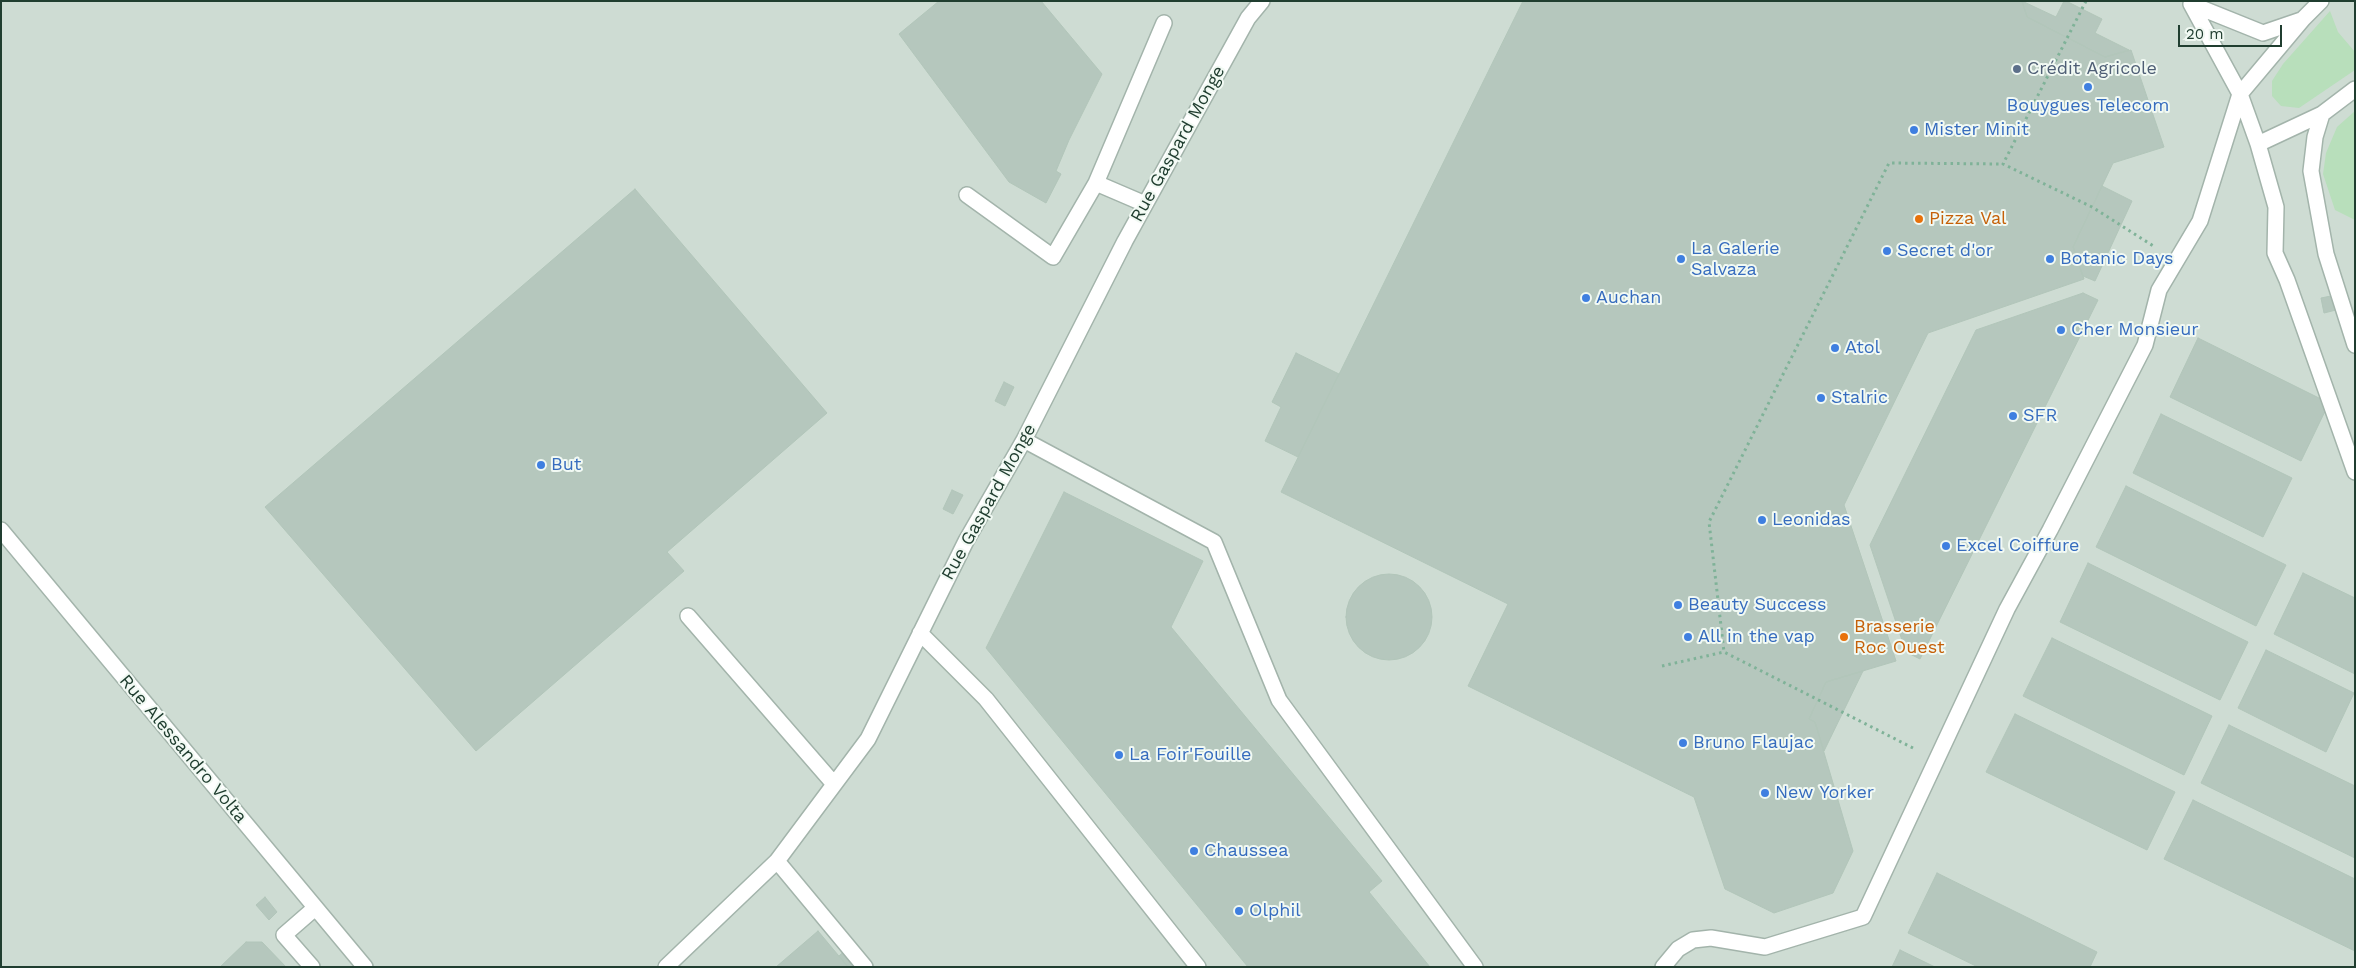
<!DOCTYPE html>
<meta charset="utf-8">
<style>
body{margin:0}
#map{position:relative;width:2356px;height:968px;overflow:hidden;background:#e0ece5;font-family:"Work Sans",sans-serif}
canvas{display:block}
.frame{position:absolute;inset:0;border:2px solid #203e30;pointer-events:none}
.scale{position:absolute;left:2178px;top:25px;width:104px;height:22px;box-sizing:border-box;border:2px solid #203e30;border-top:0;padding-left:6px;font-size:15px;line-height:18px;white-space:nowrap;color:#203e30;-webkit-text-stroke:4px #f1f9f3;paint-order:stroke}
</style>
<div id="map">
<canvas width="2356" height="968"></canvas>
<div class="frame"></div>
<div class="scale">20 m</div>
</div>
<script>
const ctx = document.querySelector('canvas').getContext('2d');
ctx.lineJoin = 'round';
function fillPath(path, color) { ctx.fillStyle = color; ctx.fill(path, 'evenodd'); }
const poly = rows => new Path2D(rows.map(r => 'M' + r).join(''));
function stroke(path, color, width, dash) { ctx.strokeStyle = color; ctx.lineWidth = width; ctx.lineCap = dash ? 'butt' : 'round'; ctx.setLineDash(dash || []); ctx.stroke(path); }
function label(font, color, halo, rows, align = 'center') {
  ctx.font = font + ' "Work Sans",sans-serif'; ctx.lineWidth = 4; ctx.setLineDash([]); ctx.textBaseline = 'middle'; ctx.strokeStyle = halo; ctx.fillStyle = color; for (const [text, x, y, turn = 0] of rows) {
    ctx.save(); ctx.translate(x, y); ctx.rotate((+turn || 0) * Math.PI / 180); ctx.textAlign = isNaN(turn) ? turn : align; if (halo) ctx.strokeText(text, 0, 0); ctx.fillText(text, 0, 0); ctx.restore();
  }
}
fillPath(poly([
 [1,1,2355,1,2355,967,1,967]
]), '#cedcd3');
fillPath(poly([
 [2330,11,2338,32,2355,52,2355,70,2299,108,2281,106,2272,96,2272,81,2283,64],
 [2355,111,2355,220,2335,210,2323,174,2326,153,2337,127]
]), '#b8dfbb');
const building = poly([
 [939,1,1041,1,1102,74,1069,140,1056,171,1061,174,1046,203,1009,182,899,34,939,1],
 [1523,1,2022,1,2027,17,2105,57,2131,50,2164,147,2113,163,2073,247,2084,279,1928,333,1844,505,1896,661,1826,682,1809,719,1815,722,1853,851,1833,893,1774,913,1725,889,1694,797,1468,686,1508,604,1281,492,1523,1],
 [2022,1,2056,17,2064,1,2066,1,2102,19,2095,33,2129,50,2105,57,2027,17,2022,1],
 [2102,186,2132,201,2095,281,2083,276,2073,247,2102,186],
 [635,189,827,413,667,552,684,571,476,751,265,507,635,189],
 [2083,293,2098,300,1920,659,1906,652,1870,545,1976,330,2083,293],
 [2331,296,2336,310,2324,313,2321,298,2331,296],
 [2198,338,2329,403,2301,461,2170,397,2198,338],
 [1296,353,1339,374,1298,457,1265,441,1281,407,1272,402,1296,353],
 [1004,382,1014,387,1005,406,995,401,1004,382],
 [2161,414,2292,478,2263,537,2133,473,2161,414],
 [2126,486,2286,565,2256,626,2096,547,2126,486],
 [952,490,963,495,953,514,943,509,952,490],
 [1064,492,1203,561,1171,627,1382,881,1369,892,1430,967,1248,967,986,648,1064,492],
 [2088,563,2248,642,2220,700,2060,622,2088,563],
 [2303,573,2355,598,2355,674,2274,634,2303,573],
 '1346 617a43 43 0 1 1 86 0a43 43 0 1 1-86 0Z',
 [2052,638,2212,716,2184,775,2023,696,2052,638],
 [2266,650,2354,693,2326,752,2238,708,2266,650],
 [1863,671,1824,751,1815,722,1809,719,1826,682,1863,671],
 [2015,714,2175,792,2147,850,1986,772,2015,714],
 [2229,725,2355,786,2355,858,2201,783,2229,725],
 [2193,800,2355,879,2355,951,2164,859,2193,800],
 [1937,873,2097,952,2090,967,1978,967,1908,933,1937,873],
 [265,897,277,912,269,920,256,905,265,897],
 [818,931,848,967,776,967,818,931],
 [246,942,262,942,286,967,220,967,246,942],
 [850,946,868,967,848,967,839,956,850,946],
 [1900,950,1935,967,1892,967,1900,950]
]);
fillPath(building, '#b5c7bd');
stroke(building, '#b2c6ba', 1);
const minor = poly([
 [2191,4,2240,94,2258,144,2276,207,2275,253,2287,280,2355,472],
 [2191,4,2263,33,2301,20],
 [2322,114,2315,137,2311,171,2326,254,2355,345],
 [2258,144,2322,114,2355,89],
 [1096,183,1164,23],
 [967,195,1053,257,1096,183,1145,204],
 [1024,440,1214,542,1279,700,1475,967],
 [1,530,365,967],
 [688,616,834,784],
 [920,633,986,699,1198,967],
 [777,861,865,967],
 [312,967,284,935,315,908],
 [666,967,777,861,868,739,966,541,1024,440,1125,241,1248,18,1262,1],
 [1663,967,1678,949,1693,940,1711,938,1765,947,1863,917,2007,609,2050,530,2145,345,2159,290,2200,221,2240,94,2303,19,2321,1]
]);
stroke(minor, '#a3b4ab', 18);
stroke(poly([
 [2086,1,2003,164,2092,207,2155,247],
 [1662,666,1724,652],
 [1913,748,1724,652,1709,522,1889,163,2003,164]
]), '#7fb298', 3, [2.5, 4]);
stroke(minor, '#fff', 15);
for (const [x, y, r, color] of [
 [2017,69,5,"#5c6f8a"],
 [2088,87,5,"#3f7fe0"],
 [1914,130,5,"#3f7fe0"],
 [1919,219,5,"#e8710a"],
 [1887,251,5,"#3f7fe0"],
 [1681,259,5,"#3f7fe0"],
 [2050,259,5,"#3f7fe0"],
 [1586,298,5,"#3f7fe0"],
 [2061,330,5,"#3f7fe0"],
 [1835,348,5,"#3f7fe0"],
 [1821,398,5,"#3f7fe0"],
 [2013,416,5,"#3f7fe0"],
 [541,465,5,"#3f7fe0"],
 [1762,520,5,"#3f7fe0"],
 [1946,546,5,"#3f7fe0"],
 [1678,605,5,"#3f7fe0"],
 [1688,637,5,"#3f7fe0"],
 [1844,637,5,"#e8710a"],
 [1683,743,5,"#3f7fe0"],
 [1119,755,5,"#3f7fe0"],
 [1765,793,5,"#3f7fe0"],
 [1194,851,5,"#3f7fe0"],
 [1239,911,5,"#3f7fe0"]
]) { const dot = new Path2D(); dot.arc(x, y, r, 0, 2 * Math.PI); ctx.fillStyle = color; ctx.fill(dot); stroke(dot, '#f1f9f3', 2); }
label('18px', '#4e5e75', '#f1f9f3', [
 ["Crédit Agricole",2027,69]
], 'left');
label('18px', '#366cbe', '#f1f9f3', [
 ["Bouygues Telecom",2088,106,"center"],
 ["Mister Minit",1924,130],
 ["La Galerie",1691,249],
 ["Salvaza",1691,270],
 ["Secret d'or",1897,251],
 ["Botanic Days",2060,259],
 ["Auchan",1596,298],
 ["Cher Monsieur",2071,330],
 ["Atol",1845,348],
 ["Stalric",1831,398],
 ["SFR",2023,416],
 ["But",551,465],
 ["Leonidas",1772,520],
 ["Excel Coiffure",1956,546],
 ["Beauty Success",1688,605],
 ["All in the vap",1698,637],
 ["Bruno Flaujac",1693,743],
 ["La Foir'Fouille",1129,755],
 ["New Yorker",1775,793],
 ["Chaussea",1204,851],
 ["Olphil",1249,911]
], 'left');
label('18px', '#203e30', '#f1f9f3', [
 ["Rue Gaspard Monge",1178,144,-61],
 ["Rue Gaspard Monge",989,502,-61],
 ["Rue Alessandro Volta",183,749,50]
]);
label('18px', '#c56008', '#f1f9f3', [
 ["Pizza Val",1929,219],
 ["Brasserie",1854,627],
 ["Roc Ouest",1854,648]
], 'left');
</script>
